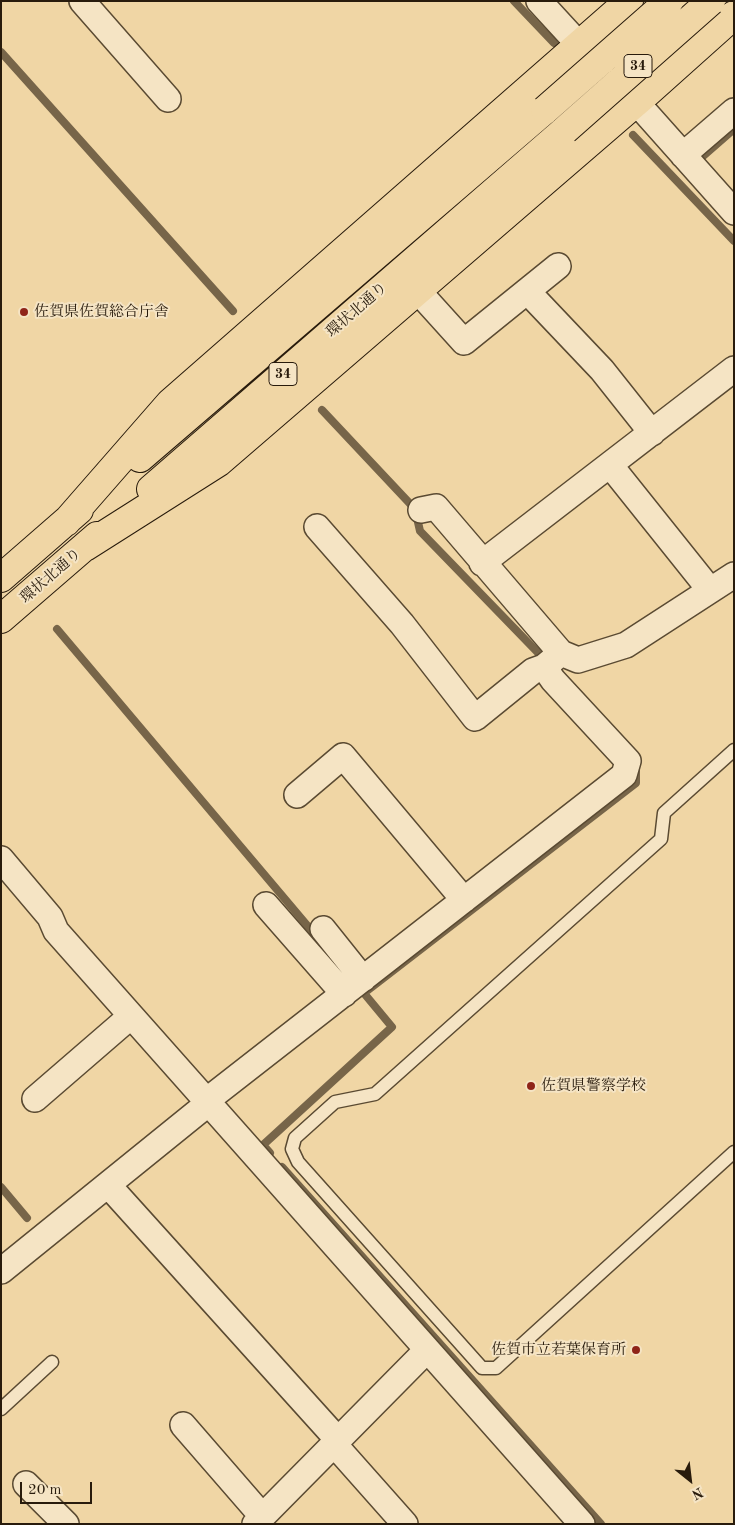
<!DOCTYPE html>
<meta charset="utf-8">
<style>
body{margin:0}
#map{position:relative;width:735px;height:1525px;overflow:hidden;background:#f0d6a5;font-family:"Old Standard TT",serif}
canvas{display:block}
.frame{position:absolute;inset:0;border:2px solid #281b0c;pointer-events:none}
.north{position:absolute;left:665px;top:1455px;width:50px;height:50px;-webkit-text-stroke:4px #f5e4c4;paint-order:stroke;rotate:151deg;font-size:14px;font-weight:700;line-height:20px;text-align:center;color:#281b0c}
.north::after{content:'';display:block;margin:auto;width:18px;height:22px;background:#281b0c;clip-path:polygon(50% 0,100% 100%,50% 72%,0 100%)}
.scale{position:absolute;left:20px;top:1482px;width:72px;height:22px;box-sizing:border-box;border:2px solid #281b0c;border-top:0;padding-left:6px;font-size:15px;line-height:18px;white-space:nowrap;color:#281b0c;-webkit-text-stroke:4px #f5e4c4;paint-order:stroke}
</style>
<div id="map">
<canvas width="735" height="1525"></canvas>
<div class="frame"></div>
<div class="north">N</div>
<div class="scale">20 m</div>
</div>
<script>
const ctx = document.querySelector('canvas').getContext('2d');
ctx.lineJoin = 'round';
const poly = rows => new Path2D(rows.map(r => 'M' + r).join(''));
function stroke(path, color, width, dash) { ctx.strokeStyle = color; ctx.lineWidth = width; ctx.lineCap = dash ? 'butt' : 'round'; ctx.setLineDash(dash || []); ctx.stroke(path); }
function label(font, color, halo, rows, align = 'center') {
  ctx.font = font + ' "Old Standard TT","Noto Serif JP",serif'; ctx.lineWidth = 4; ctx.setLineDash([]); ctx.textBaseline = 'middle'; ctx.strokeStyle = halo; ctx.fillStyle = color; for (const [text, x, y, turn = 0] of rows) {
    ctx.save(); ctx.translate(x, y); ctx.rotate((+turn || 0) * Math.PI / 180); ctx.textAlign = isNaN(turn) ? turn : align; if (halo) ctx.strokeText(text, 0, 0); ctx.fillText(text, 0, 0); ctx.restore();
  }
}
stroke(poly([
 [514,1,554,43],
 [1,52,233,311],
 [633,135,734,241],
 [702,157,734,129],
 [322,410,415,509,420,531,546,661],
 [57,629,317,937],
 [364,993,636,783,636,769],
 [270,1153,263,1145,392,1027,358,986],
 [282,1167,601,1524],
 [1,1187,27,1218]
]), '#776549', 8);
const lane = poly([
 [734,750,664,813,661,839,375,1094,335,1102,295,1138,292,1149,298,1162,482,1368,496,1368,734,1152],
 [1,1409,52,1362]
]);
const street = poly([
 [82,1,168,99],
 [539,1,629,99,645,112,734,212],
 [683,155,734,111],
 [417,290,464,342,558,266],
 [527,291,602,370,652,433],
 [610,465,710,590],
 [317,527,402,624,475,718,533,671,544,667,561,653,436,507,421,510],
 [482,563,734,369],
 [561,653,578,660,626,645,734,575],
 [297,795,343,756,464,900],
 [1,859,50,917,56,931,582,1524],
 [266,905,344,994],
 [323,929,363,979],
 [35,1099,131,1016],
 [108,1185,338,1440],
 [1,1271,200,1110,215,1094,624,775,628,761,553,680,544,667],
 [183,1425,262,1516],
 [334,1444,405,1524],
 [26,1484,66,1524],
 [255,1524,427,1350]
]);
const highway = poly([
 [140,458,545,110],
 [151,489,565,130],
 [66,522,170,403,629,1],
 [85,547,219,462,647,93,734,15],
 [1,578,79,510],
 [1,619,97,536]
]);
stroke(lane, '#5a4a32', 15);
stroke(street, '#5a4a32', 28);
stroke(highway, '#281b0c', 30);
stroke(lane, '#f5e4c4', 12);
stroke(street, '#f5e4c4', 25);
stroke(highway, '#f0d6a5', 28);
const highwayBridge = poly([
 [545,110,669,1],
 [565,130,711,1]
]);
stroke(highwayBridge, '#281b0c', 30, []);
stroke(highwayBridge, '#f0d6a5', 28);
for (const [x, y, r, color] of [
 [24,312,5,"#8f2418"],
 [531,1086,5,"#8f2418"],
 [636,1350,5,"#8f2418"]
]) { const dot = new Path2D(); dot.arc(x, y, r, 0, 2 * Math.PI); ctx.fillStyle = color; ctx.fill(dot); stroke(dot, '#f5e4c4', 2); }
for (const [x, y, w] of [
 [638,66,28],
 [283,374,28]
]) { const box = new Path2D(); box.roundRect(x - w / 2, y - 11.5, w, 23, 4); ctx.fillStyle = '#f5e4c4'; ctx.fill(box); stroke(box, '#281b0c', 1); }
label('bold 14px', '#281b0c', null, [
 ["34",638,66],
 ["34",283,374]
]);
label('15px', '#281b0c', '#f5e4c4', [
 ["環状北通り",357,310,-41],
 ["環状北通り",51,576,-41]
]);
label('15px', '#281b0c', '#f5e4c4', [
 ["佐賀県佐賀総合庁舎",34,312],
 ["佐賀県警察学校",541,1086],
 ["佐賀市立若葉保育所",626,1350,"right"]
], 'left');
</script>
